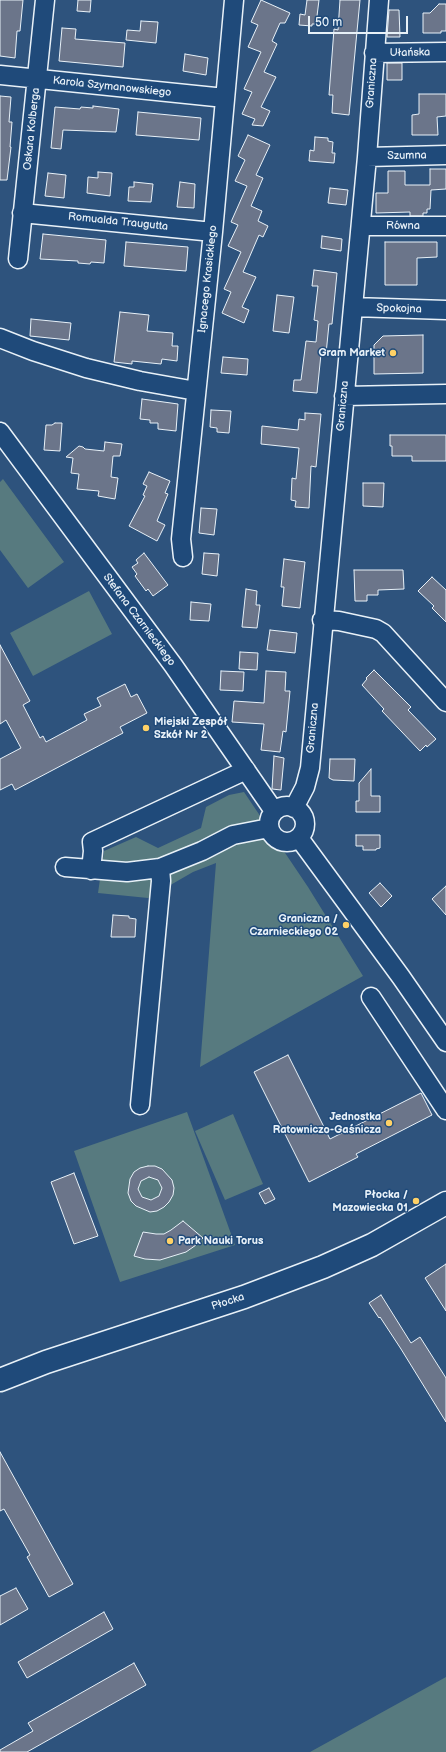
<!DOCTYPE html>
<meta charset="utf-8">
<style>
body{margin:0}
#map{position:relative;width:446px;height:1752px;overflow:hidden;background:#2e537d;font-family:"Balsamiq Sans",sans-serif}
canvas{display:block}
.scale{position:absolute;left:308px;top:16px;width:100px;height:18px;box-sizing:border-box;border:2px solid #e8f1f8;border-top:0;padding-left:5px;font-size:12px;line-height:14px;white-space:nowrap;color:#e8f1f8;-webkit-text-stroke:3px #1f4a7a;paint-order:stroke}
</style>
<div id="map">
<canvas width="446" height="1752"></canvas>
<div class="scale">50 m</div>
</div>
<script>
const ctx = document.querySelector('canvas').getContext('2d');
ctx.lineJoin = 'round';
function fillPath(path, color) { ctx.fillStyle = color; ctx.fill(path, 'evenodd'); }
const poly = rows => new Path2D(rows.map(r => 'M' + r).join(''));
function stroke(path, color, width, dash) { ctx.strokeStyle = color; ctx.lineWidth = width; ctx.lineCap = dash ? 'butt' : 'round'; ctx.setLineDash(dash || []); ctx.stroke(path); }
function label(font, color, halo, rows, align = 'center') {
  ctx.font = font + ' "Balsamiq Sans",sans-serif'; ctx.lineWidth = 3; ctx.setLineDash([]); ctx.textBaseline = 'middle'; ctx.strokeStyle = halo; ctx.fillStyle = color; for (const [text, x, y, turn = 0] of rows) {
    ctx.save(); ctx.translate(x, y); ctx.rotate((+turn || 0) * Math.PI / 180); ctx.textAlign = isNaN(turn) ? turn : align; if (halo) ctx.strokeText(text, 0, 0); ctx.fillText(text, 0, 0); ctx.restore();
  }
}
fillPath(poly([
 [3,479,64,562,28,588,0,550,0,482],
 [89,591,112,634,33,676,10,633],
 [244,792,308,887,363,976,200,1067,216,863,193,872,148,898,98,893,104,851,136,837,158,848,201,828,206,807,229,795],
 [187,1112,235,1245,120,1282,74,1151],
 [233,1114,263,1184,225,1200,195,1131],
 [446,1677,446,1752,310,1752]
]), '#577a7f');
const building = poly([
 [0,0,23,0,20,31,17,31,15,58,0,56,0,0],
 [78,0,91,0,90,12,77,11,78,0],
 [261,0,290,13,285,23,280,23,272,41,277,44,264,72,276,77,261,107,270,111,263,126,252,125,255,119,242,114,252,92,244,89,261,52,248,47,258,25,251,22,261,0],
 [307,0,319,0,316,24,312,24,312,26,299,25,300,14,305,15,307,0],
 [340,0,360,0,349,115,332,113,333,95,329,95,334,29,338,30,340,0],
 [439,4,446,4,446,31,441,31,441,33,423,33,423,13,430,13,439,4],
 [389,10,399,10,400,37,387,37,389,10],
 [141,21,158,22,156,43,126,40,127,30,140,31,141,21],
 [62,28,76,29,75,39,125,43,123,67,59,61,62,28],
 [185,54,208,58,206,75,183,71,185,54],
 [387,63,402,63,402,80,387,80,387,63],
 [419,94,446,94,446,116,437,117,438,135,412,135,412,115,419,114,419,94],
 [0,96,11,97,9,122,12,122,10,147,11,147,7,180,0,180,0,96],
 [93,106,119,109,116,132,63,130,61,149,51,148,55,107,80,109,81,107,93,108,93,106],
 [138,112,201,118,199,140,136,135,138,112],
 [248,135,270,145,256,175,263,178,251,206,262,211,258,221,268,226,263,237,259,235,243,272,256,277,242,307,249,310,244,323,222,313,231,292,224,289,241,252,228,246,238,225,231,222,247,186,235,181,245,160,238,156,248,135],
 [315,137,328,138,328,141,333,142,332,153,335,153,334,163,309,161,310,150,314,151,315,137],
 [430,169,446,169,446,189,431,190,430,209,427,209,427,213,423,213,423,216,410,216,410,212,376,213,376,193,388,193,388,171,405,171,405,185,430,185,430,169],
 [98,172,112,173,110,196,87,193,88,177,98,178,98,172],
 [48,173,66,175,64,198,45,196,48,173],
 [134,182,153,184,151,202,128,201,129,187,134,187,134,182],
 [180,182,195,184,194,208,177,207,180,182],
 [330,188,348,190,346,205,328,203,330,188],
 [43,234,106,240,104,263,91,262,90,264,78,263,78,261,40,259,43,234],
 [322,236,342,239,341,251,321,248,322,236],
 [126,242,188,247,186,271,124,266,126,242],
 [385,242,437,242,437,257,417,258,417,285,385,285,385,242],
 [314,270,337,273,332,324,329,324,326,354,321,354,317,393,293,391,294,380,301,380,306,341,316,342,318,321,314,320,318,286,312,286,314,270],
 [277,295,294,297,289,333,273,331,277,295],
 [120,312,149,315,147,331,173,333,172,346,178,346,177,361,162,359,161,364,132,361,132,364,114,362,120,312],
 [31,319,71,323,69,340,30,336,31,319],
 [423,335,423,373,374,374,374,345,383,336,423,335],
 [223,357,248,359,247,375,221,373,223,357],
 [142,399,178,404,176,431,158,429,158,423,150,423,150,420,140,419,142,399],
 [211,410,231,411,229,433,217,432,217,428,210,427,211,410],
 [305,413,321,414,316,467,311,466,309,508,295,507,296,501,291,500,292,478,296,479,299,448,261,444,262,426,298,430,299,419,305,420,305,413],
 [55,423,62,423,60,451,44,450,46,425,52,425,55,423],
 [390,435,446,435,446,461,412,461,412,456,392,456,392,446,390,446,390,435],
 [105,442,122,444,120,456,113,456,111,477,118,478,115,499,98,496,99,491,77,489,79,474,71,473,73,458,66,457,79,446,83,447,85,449,104,451,105,442],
 [149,472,170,481,165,493,168,494,157,521,165,525,157,541,129,526,145,496,143,495,147,486,143,484,149,472],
 [363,483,384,483,383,507,363,506,363,483],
 [201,508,217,509,214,535,199,533,201,508],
 [144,553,168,585,153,596,148,589,146,591,135,576,137,574,132,567,138,563,136,560,144,553],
 [204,553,219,554,217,576,202,574,204,553],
 [284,559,305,562,300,608,282,606,284,587,281,587,284,559],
 [354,570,403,570,404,589,378,590,378,595,367,595,367,601,355,601,354,570],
 [432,577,446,590,446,622,432,608,434,606,418,591,432,577],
 [246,589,257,591,256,605,260,605,257,628,242,627,246,589],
 [191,602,211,604,209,621,190,620,191,602],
 [270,630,297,633,295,653,267,650,270,630],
 [0,645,30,701,23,705,40,738,43,736,46,742,87,720,84,714,101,706,97,698,125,684,131,697,137,694,147,713,120,727,123,733,15,790,12,784,0,790,0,759,21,748,6,720,0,724,0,645],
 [240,652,258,653,257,670,239,669,240,652],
 [374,670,411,707,408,710,436,739,427,747,426,745,420,751,382,711,384,709,362,685,367,679,366,678,374,670],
 [221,671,244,672,243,691,220,690,221,671],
 [266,671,286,672,285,691,290,691,286,732,283,731,280,752,261,750,264,724,232,722,234,701,264,703,266,671],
 [274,756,284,758,281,790,272,789,274,756],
 [330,759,355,759,354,781,333,780,329,778,330,759],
 [371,769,371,796,380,796,380,812,356,812,356,801,359,801,359,783,371,769],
 [356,835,380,835,380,848,376,849,376,850,363,850,363,846,356,846,356,835],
 [380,883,392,896,381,907,369,893,380,883],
 [446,886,446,915,432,899,446,886],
 [113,915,129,916,129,918,136,919,135,937,111,937,113,915],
 [288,1055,330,1139,421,1093,432,1115,356,1154,358,1157,309,1182,254,1072,288,1055],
 [148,1166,155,1166,162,1169,172,1180,174,1188,173,1195,169,1202,164,1207,157,1211,150,1212,136,1206,131,1201,128,1193,130,1179,134,1172,140,1168,148,1166],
 [149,1177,158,1180,162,1188,159,1196,151,1200,142,1197,138,1189,141,1181,149,1177],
 [74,1173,98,1236,74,1244,51,1182,74,1173],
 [269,1188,275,1199,265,1204,259,1193,269,1188],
 [183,1221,203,1238,196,1245,186,1252,160,1260,145,1259,134,1256,143,1232,156,1234,164,1234,171,1230,183,1221],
 [446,1264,446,1311,425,1278,446,1264],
 [381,1295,411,1343,420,1337,446,1378,446,1422,401,1349,380,1317,379,1318,369,1303,381,1295],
 [0,1452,73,1584,49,1597,27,1557,30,1555,4,1509,0,1511,0,1452],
 [16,1588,28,1609,0,1625,0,1596,16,1588],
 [104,1612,113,1629,27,1678,18,1662,104,1612],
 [134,1663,146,1685,27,1752,0,1752,0,1750,33,1731,28,1723,134,1663]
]);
fillPath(building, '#6b758a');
stroke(building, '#e8f1f8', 1);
const minor = poly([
 [374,53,446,52],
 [0,75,225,98],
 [367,157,446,155],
 [22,213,213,232],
 [361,226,446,226],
 [18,259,45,0],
 [353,307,446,310],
 [0,338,33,351,86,368,140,381,196,391],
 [344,396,446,394],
 [0,432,173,665,274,811],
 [183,557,181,539,213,232,234,0],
 [322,620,339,621,376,629,383,633,446,702],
 '269 824a18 18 0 1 1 36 0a18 18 0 1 1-36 0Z',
 [294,808,305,787,310,768,367,157,379,0],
 [299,838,401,977,446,1042],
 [65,867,127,872,160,868,202,851,233,835,269,828],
 [91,870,93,851,92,842,246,770],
 [371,997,446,1110],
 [140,1105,161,881,160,868]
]);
const major = poly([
 [0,1380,46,1362,244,1297,323,1267,372,1245,446,1203]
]);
stroke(minor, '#e8f1f8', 21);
stroke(major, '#e8f1f8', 25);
stroke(minor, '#1f4a7a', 18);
stroke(major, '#1f4a7a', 22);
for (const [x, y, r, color] of [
 [393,353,4,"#ffd166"],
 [146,728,4,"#ffd166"],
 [346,925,4,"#ffd166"],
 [389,1123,4,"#ffd166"],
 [416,1201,4,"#ffd166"],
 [170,1241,4,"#ffd166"]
]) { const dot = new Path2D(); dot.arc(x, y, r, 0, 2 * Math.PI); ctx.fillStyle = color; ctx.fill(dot); stroke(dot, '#1f4a7a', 1.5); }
label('11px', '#e8f1f8', '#1f4a7a', [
 ["Ułańska",410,53,-1],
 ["Graniczna",372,83,-86],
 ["Karola Szymanowskiego",112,87,6],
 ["Oskara Kolberga",32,129,-84],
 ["Szumna",407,156,-1],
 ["Romualda Traugutta",118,222,6],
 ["Równa",403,226],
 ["Ignacego Krasickiego",208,279,-84],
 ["Spokojna",399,309,2],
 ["Graniczna",343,406,-85],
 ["Stefana Czarnieckiego",139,620,53],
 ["Graniczna",313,728,-85],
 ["Płocka",228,1302,-18]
]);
label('bold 11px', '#e8f1f8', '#1f4a7a', [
 ["Gram Market",385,353],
 ["Miejski Zespół",154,722,"left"],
 ["Szkół Nr 2",154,735,"left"],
 ["Graniczna /",338,919],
 ["Czarnieckiego 02",338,932],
 ["Jednostka",381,1117],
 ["Ratowniczo-Gaśnicza",381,1130],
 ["Płocka /",408,1195],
 ["Mazowiecka 01",408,1208],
 ["Park Nauki Torus",178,1241,"left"]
], 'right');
</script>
